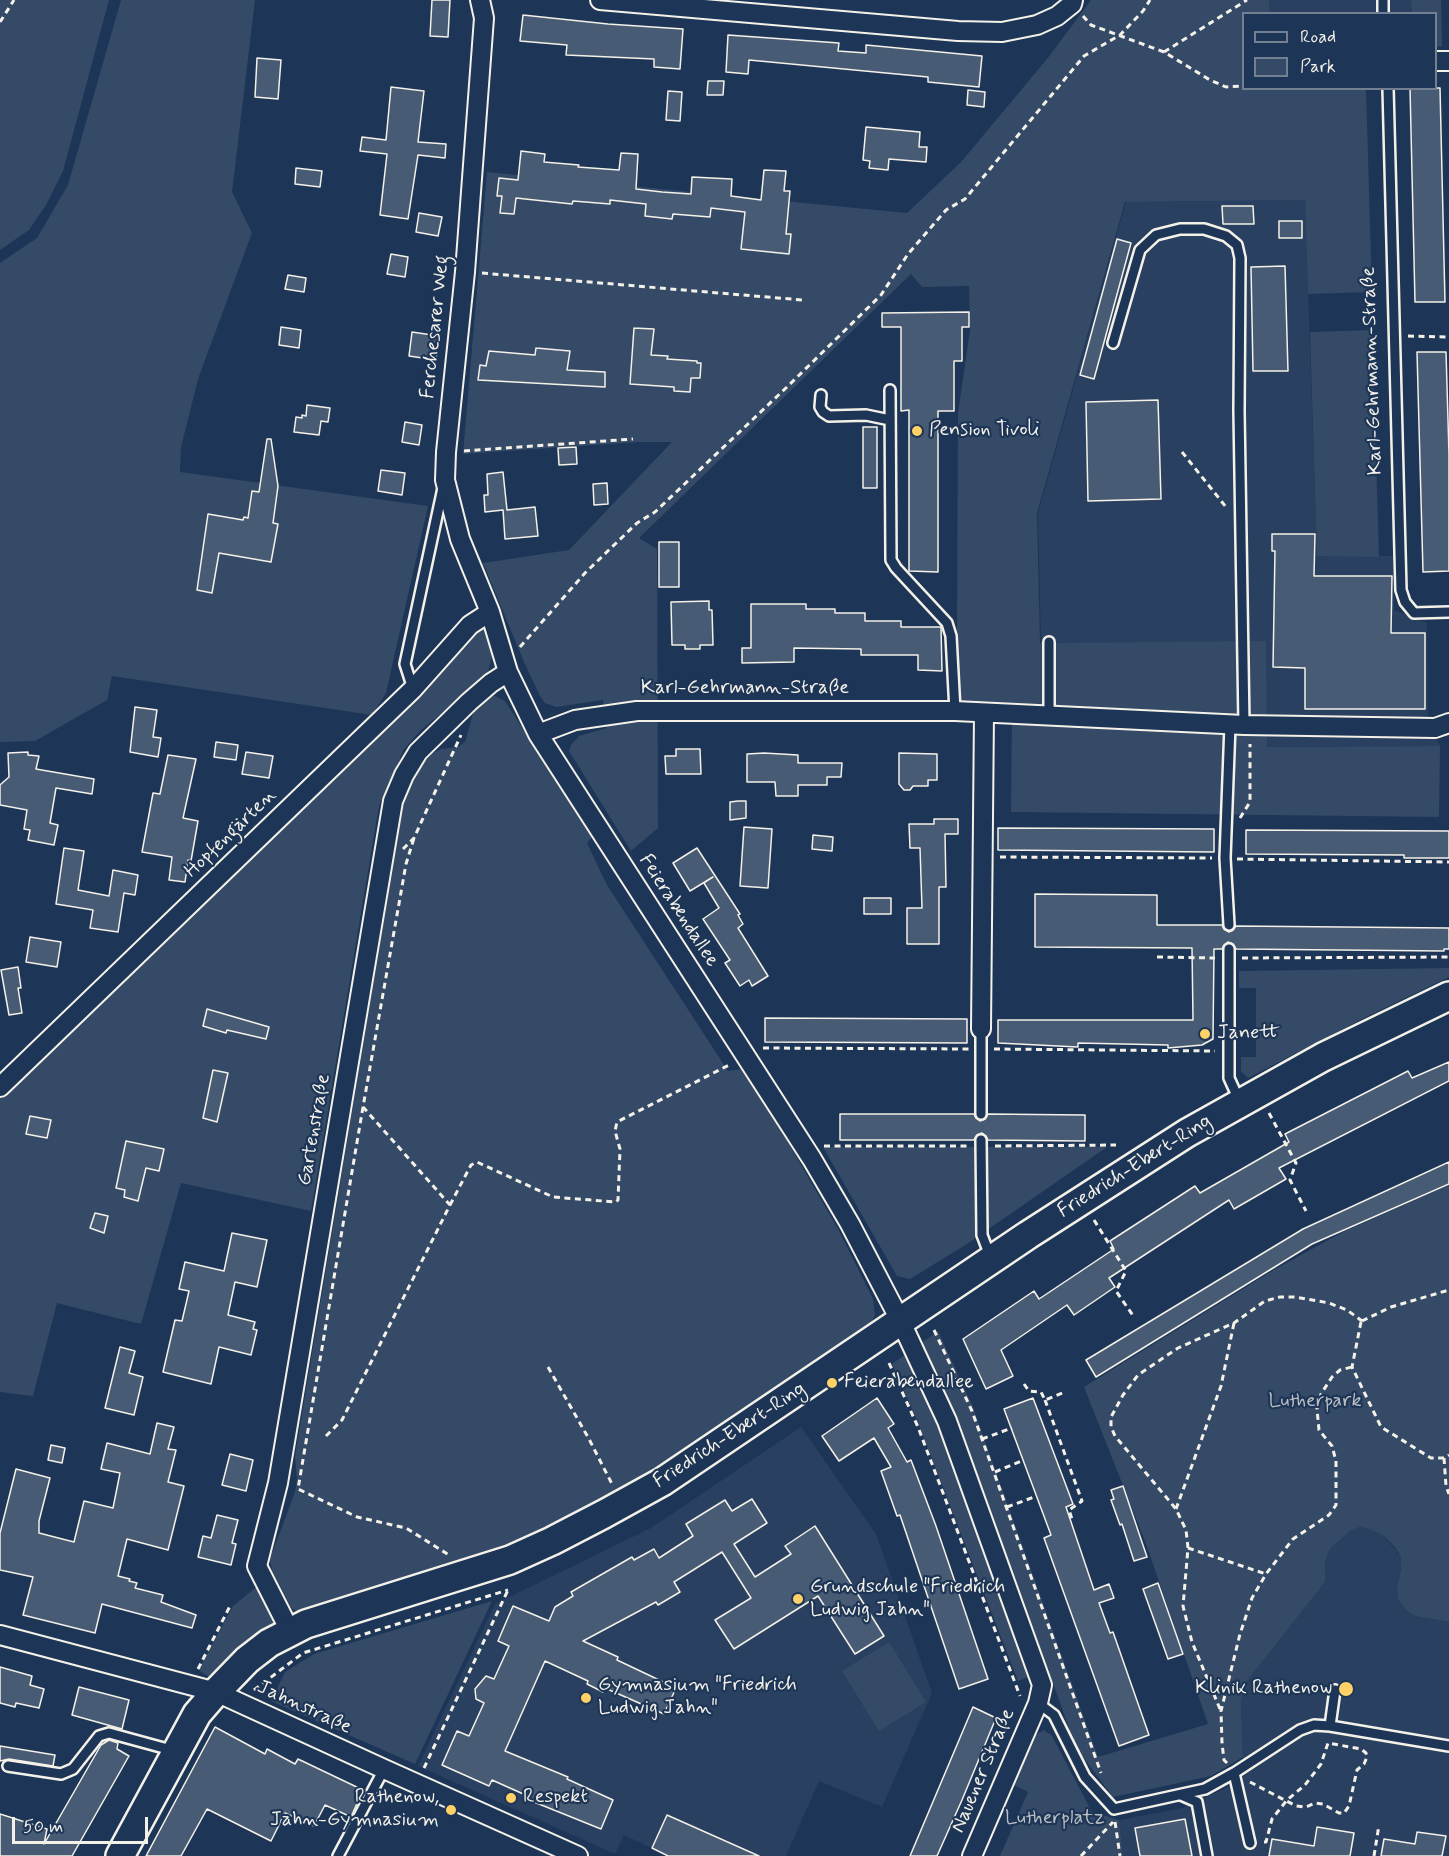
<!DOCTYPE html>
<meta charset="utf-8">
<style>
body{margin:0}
#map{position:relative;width:1449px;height:1856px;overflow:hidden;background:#1d3557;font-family:Mynerve,sans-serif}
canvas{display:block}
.legend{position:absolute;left:1242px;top:12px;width:195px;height:78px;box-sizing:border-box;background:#1d3557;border:2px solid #738091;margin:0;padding:8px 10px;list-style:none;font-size:18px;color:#f4f1e8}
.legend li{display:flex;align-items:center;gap:12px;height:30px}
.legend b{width:30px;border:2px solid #738091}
.scale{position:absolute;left:12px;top:1817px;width:136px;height:27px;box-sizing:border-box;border:3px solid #f4f1e8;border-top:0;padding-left:8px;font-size:18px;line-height:21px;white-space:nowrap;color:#f4f1e8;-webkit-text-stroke:4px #1d3557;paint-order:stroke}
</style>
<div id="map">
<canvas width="1449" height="1856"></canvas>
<ul class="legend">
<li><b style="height:8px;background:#1d3557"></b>Road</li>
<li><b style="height:16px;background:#354a67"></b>Park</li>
</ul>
<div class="scale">50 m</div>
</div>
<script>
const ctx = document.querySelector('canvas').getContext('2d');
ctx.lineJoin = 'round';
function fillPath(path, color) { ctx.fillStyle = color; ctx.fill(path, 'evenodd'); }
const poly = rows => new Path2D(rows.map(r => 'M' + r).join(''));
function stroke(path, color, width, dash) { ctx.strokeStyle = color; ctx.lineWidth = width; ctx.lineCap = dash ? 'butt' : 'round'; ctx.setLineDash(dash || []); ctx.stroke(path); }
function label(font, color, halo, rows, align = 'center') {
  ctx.font = font + ' Mynerve,sans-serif'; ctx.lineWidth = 4.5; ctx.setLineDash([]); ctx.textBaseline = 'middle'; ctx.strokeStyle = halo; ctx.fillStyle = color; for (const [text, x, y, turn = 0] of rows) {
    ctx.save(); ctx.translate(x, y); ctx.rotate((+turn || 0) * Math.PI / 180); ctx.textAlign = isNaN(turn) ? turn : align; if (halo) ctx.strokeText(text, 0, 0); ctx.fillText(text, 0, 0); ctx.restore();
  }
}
fillPath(poly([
 [1269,0,1411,0,1412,13,1269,13],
 [1305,200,1317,556,1393,556,1394,610,1427,623,1428,720,1440,746,1266,747,1266,642,1041,643,1038,513,1126,202],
 [801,1427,876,1534,932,1693,882,1807,819,1781,786,1856,668,1856,624,1835,615,1854,418,1766,495,1604,651,1528],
 [1360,1527,1369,1529,1384,1536,1401,1557,1401,1570,1397,1587,1398,1599,1406,1610,1415,1616,1449,1622,1449,1856,1123,1856,1119,1820,1183,1808,1241,1781,1243,1757,1241,1703,1244,1685,1325,1582,1325,1561,1330,1549,1351,1530]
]), '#2a4060');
fillPath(poly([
 [0,0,109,0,63,171,46,205,29,230,0,250],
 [121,0,255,0,232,192,252,233,198,379,181,447,180,472,428,506,386,693,372,715,112,676,107,700,35,741,0,742,0,263,37,238,68,185],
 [1091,0,1269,0,1269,13,1244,14,1244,88,1366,89,1372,292,1308,294,1305,200,1125,202,1037,513,1040,643,1266,641,1267,747,1440,746,1439,817,1011,812,1012,706,961,705,957,629,958,413,970,330,969,286,922,287,911,274,639,538,657,549,658,828,631,851,569,751,571,745,579,736,607,728,603,700,556,707,545,703,540,696,524,662,483,563,569,550,672,442,638,442,463,454,487,172,907,213,961,162,1047,59],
 [1411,0,1441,0,1442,46,1436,47,1436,14,1412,13],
 [1372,330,1379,557,1317,556,1310,332],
 [484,625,493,652,487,676,421,730,404,749,379,806,311,1211,181,1183,141,1324,57,1303,33,1396,0,1392,0,1095,447,665,476,626],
 [495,696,505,701,592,837,587,843,607,885,728,1071,743,1069,790,1146,838,1229,873,1299,875,1315,872,1321,725,1423,628,1486,538,1535,467,1563,296,1611,292,1609,272,1570,270,1559,295,1492,297,1479,295,1456,405,793,412,775,433,753,441,749,458,747,465,742,474,710,478,704,488,697],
 [1449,968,1449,977,1364,1018,1248,1078,1241,1071,1241,1057,1256,1057,1256,988,1239,988,1239,971],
 [823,1147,1107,1147,967,1244,910,1279,897,1276],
 [1449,1185,1449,1622,1415,1616,1406,1610,1398,1599,1397,1587,1401,1570,1401,1557,1394,1546,1384,1536,1369,1529,1360,1527,1351,1530,1330,1549,1325,1561,1325,1582,1244,1685,1241,1703,1243,1757,1211,1776,1113,1797,1083,1757,1070,1731,1048,1669,1018,1681,917,1420,892,1364,938,1331,972,1405,1098,1757,1208,1724,1145,1541,1084,1387,1272,1271,1343,1232],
 [255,1588,260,1588,275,1623,274,1625,215,1674,208,1676,200,1671,200,1667,233,1606],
 [492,1601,415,1764,271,1701,285,1672,314,1654],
 [889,1642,926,1702,879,1731,842,1671],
 [1044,1730,1052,1736,1092,1812,1119,1820,1123,1856,1000,1856,1028,1792,1012,1784,1034,1736]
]), '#354a67');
const building = poly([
 [432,0,450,0,448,37,430,36,432,0],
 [523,15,608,24,683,29,680,69,654,67,654,59,566,55,567,45,520,41,523,15],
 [728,35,839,43,838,51,866,53,866,45,982,56,979,87,928,82,928,77,749,60,748,74,726,72,728,35],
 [257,58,281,60,278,99,255,97,257,58],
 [708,81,724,81,723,95,707,95,708,81],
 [391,87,424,91,418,142,446,144,445,158,418,155,408,219,380,215,387,154,360,151,362,137,386,140,391,87],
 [1410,88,1440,88,1445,302,1415,302,1410,88],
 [968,90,985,92,984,107,967,105,968,90],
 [668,91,682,92,680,121,666,120,668,91],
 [866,127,920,132,919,147,927,147,926,162,889,159,888,170,869,168,870,161,863,160,866,127],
 [521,151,545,154,544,162,579,165,578,167,619,170,621,153,638,154,636,189,662,192,691,194,692,177,732,179,731,196,761,200,764,170,786,171,784,191,790,191,786,234,791,234,789,254,741,249,745,212,711,208,710,217,673,214,672,219,645,216,646,204,610,200,610,204,573,201,572,204,516,198,514,214,500,213,502,196,497,196,499,178,518,180,521,151],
 [296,168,322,171,320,187,295,184,296,168],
 [1222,206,1253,206,1254,224,1223,224,1222,206],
 [419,213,442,217,438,236,416,232,419,213],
 [1279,221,1302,221,1302,238,1279,238,1279,221],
 [1117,239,1131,243,1094,379,1080,375,1117,239],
 [391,254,408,257,405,277,387,274,391,254],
 [1285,266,1288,371,1253,371,1251,267,1285,266],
 [288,275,306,278,304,292,285,289,288,275],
 [969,312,969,327,962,327,962,361,954,361,954,411,938,411,938,572,909,571,909,410,901,411,901,327,882,327,882,313,969,312],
 [281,327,301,330,299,348,279,345,281,327],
 [634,328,654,329,651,355,668,356,667,359,697,361,697,363,701,363,700,378,691,378,690,392,674,391,674,387,630,384,634,328],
 [412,332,439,336,436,360,409,356,412,332],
 [536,348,570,351,567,370,605,372,605,387,478,380,480,365,486,366,489,351,535,355,536,348],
 [1417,352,1446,352,1449,454,1449,571,1423,572,1417,352],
 [1158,400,1161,499,1088,501,1086,402,1158,400],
 [307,405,330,408,328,422,321,421,319,435,294,432,296,417,302,418,302,415,306,416,307,405],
 [405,422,422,425,419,445,402,442,405,422],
 [863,427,877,427,877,488,863,488,863,427],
 [267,439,271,439,278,486,273,523,278,524,271,562,219,553,212,593,197,590,208,514,243,520,244,517,248,518,252,491,259,492,267,439],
 [576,447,577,464,559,465,558,448,576,447],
 [381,470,405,473,402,495,378,491,381,470],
 [503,472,507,510,535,507,538,536,505,539,503,510,485,512,484,495,488,495,487,474,503,472],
 [607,483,608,504,594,505,593,484,607,483],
 [1272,534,1315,534,1314,576,1392,576,1391,633,1425,633,1425,709,1305,709,1305,668,1273,667,1275,551,1272,551,1272,534],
 [659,542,679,542,679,587,659,587,659,542],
 [709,601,709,610,712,610,713,645,700,645,700,649,685,649,685,645,672,645,671,602,709,601],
 [751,604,806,604,806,609,835,609,835,613,865,613,865,621,901,621,901,627,941,627,942,671,918,670,918,655,861,655,861,649,794,648,794,662,742,663,742,648,751,648,751,604],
 [135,707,157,710,153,737,161,738,158,757,130,752,135,707],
 [216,742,238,745,236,760,214,757,216,742],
 [676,749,700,749,701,774,666,774,665,756,676,756,676,749],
 [28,752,28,755,39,756,36,769,94,779,92,794,56,788,50,823,58,825,54,845,28,840,30,830,24,829,27,810,0,805,0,785,9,777,8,753,28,752],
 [246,752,273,756,269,778,242,774,246,752],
 [764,753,798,755,798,763,842,763,841,777,827,777,827,785,798,785,798,796,776,796,775,782,747,782,747,754,764,753],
 [899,753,937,754,937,780,928,780,928,786,913,786,910,790,904,790,899,784,899,753],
 [168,755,196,759,183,818,198,821,191,861,188,860,185,882,169,880,172,857,142,852,153,793,160,794,168,755],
 [738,801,746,801,746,818,730,820,730,802,738,801],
 [934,819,958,819,958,834,945,834,946,887,939,887,939,944,907,944,907,908,922,908,920,848,910,848,909,824,934,824,934,819],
 [744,827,772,829,768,888,740,886,744,827],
 [998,828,1214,829,1214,852,998,850,998,828],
 [1246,830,1449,831,1449,858,1404,858,1404,855,1246,854,1246,830],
 [813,835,833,837,832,851,812,849,813,835],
 [64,848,84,851,78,890,109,896,113,870,138,875,135,895,124,893,118,932,90,928,93,910,56,904,64,848],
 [697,848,740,914,738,915,743,924,738,928,768,976,752,986,749,980,740,986,725,963,730,960,703,919,719,908,704,883,713,877,690,891,673,863,697,848],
 [1035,894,1157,895,1157,925,1222,925,1224,929,1229,932,1233,930,1236,926,1449,928,1449,949,1444,949,1444,951,1236,949,1233,944,1228,942,1224,945,1222,949,1214,949,1213,1039,1202,1045,1168,1048,1168,1045,1078,1043,1078,1047,998,1043,998,1020,1193,1020,1192,948,1035,947,1035,894],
 [864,898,891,898,891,914,864,914,864,898],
 [30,937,61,942,57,967,26,962,30,937],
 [18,967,21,988,18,988,22,1013,9,1015,1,970,18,967],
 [207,1009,269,1027,266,1039,227,1030,226,1033,203,1026,207,1009],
 [765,1018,967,1019,967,1043,765,1042,765,1018],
 [1449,1062,1449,1081,1279,1168,1286,1179,1234,1209,1229,1200,1109,1278,1115,1287,1074,1315,1067,1305,1001,1350,1013,1376,986,1389,963,1339,1034,1291,1039,1299,1114,1249,1110,1241,1195,1186,1200,1193,1289,1142,1285,1134,1408,1071,1412,1078,1449,1062],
 [213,1070,228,1073,217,1122,203,1118,213,1070],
 [840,1114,974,1114,976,1118,980,1121,985,1119,988,1114,1085,1115,1085,1141,988,1140,986,1136,982,1133,977,1135,974,1140,840,1140,840,1114],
 [30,1116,51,1120,47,1138,26,1134,30,1116],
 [126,1141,164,1149,159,1171,146,1168,138,1201,124,1197,125,1190,116,1188,126,1141],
 [1449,1162,1449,1184,1312,1244,1096,1377,1086,1360,1303,1229,1449,1162],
 [95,1213,108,1216,104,1233,90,1228,95,1213],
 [232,1233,267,1240,257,1287,235,1282,228,1315,255,1322,253,1329,257,1330,251,1355,219,1347,211,1384,163,1372,175,1320,182,1321,189,1291,179,1289,185,1262,224,1271,232,1233],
 [120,1347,135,1351,129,1373,143,1377,134,1415,105,1408,120,1347],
 [877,1398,894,1424,888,1428,907,1462,911,1460,936,1526,988,1679,959,1689,900,1515,897,1516,881,1471,891,1467,874,1438,839,1461,822,1436,877,1398],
 [1033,1398,1073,1504,1066,1507,1094,1590,1109,1584,1114,1598,1099,1603,1110,1633,1113,1632,1149,1735,1119,1746,1044,1538,1051,1535,1004,1409,1033,1398],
 [157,1423,174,1427,168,1449,176,1450,168,1482,184,1486,168,1550,127,1539,118,1576,130,1579,129,1581,137,1583,135,1588,163,1595,161,1602,196,1615,192,1628,102,1604,95,1633,23,1615,33,1577,0,1570,0,1533,16,1469,50,1478,39,1521,39,1533,74,1542,84,1501,113,1508,120,1473,101,1469,107,1443,150,1454,157,1423],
 [51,1445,65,1448,62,1463,48,1460,51,1445],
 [230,1454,253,1460,246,1491,222,1485,230,1454],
 [1123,1486,1147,1557,1134,1561,1122,1524,1120,1525,1111,1500,1114,1499,1111,1490,1123,1486],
 [752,1499,767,1523,734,1544,755,1577,791,1554,785,1546,815,1526,884,1636,855,1654,818,1596,734,1649,715,1620,751,1598,722,1552,674,1582,680,1592,658,1605,656,1602,583,1641,618,1657,617,1660,676,1688,664,1714,605,1688,603,1692,587,1684,588,1681,545,1661,505,1751,568,1777,567,1779,613,1800,601,1829,529,1800,530,1797,492,1780,489,1786,442,1765,457,1731,469,1736,484,1703,476,1699,475,1689,486,1676,494,1679,509,1646,498,1641,513,1606,549,1621,555,1607,573,1596,571,1592,632,1557,634,1560,654,1549,659,1558,693,1536,686,1524,725,1500,732,1511,752,1499],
 [217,1515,238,1520,232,1543,236,1544,231,1565,198,1557,203,1536,211,1538,217,1515],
 [1158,1583,1183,1654,1168,1659,1143,1589,1158,1583],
 [0,1667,32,1676,30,1685,44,1689,39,1708,16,1703,15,1707,0,1703,0,1667],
 [79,1687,129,1700,122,1729,72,1715,79,1687],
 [973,1707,996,1718,962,1800,937,1856,910,1856,973,1707],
 [215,1727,265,1754,267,1749,295,1764,298,1759,363,1790,351,1817,325,1805,314,1826,285,1813,271,1841,207,1809,181,1856,146,1856,215,1727],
 [109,1740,118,1743,117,1749,129,1756,72,1856,0,1856,0,1814,47,1829,44,1844,101,1745,109,1740],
 [0,1746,55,1755,53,1766,9,1759,0,1761,0,1746],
 [667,1815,759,1856,668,1856,652,1848,667,1815],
 [1185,1819,1192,1856,1140,1856,1135,1828,1185,1819],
 [1317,1827,1354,1833,1350,1856,1269,1856,1272,1839,1314,1846,1317,1827],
 [1417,1832,1446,1836,1442,1856,1381,1856,1384,1839,1415,1844,1417,1832]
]);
fillPath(building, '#485b74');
stroke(building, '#f4f1e8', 1.5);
const lane = poly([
 [1383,0,1383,14],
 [1388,88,1401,590,1405,602,1414,613,1449,612],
 [1113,343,1140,250,1156,235,1180,229,1204,229,1226,236,1237,245,1240,258,1239,411,1244,725],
 [890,390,891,560,896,568,947,623,951,636,955,711],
 [821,395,820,407,823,412,829,416,866,415,890,420],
 [413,689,405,664,443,488],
 [1049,714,1049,642],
 [1229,925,1225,858,1230,725],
 [1229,949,1229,1078,1239,1100],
 [981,1029,981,1114],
 [981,1140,982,1235,990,1256],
 [1038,1703,1054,1715,1085,1777,1114,1809,1205,1789,1234,1773,1300,1730,1314,1725,1330,1726,1449,1746],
 [1330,1726,1335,1690],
 [8,1766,61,1774,73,1769,99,1736,109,1733,175,1751],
 [1234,1773,1250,1843],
 [1181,1795,1197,1802,1207,1856],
 [338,1856,384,1769]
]);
const street = poly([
 [480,0,484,18,465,272,446,452,445,480,460,539,490,612,508,672,538,734,812,1159,850,1224,901,1322,947,1421,1042,1685,1038,1703,972,1856],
 [600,0,958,31,1002,32,1037,25,1057,16,1072,4,1073,0],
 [1436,61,1449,61],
 [538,734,575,720,637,711,955,711,1244,725,1435,728,1449,723],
 [981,1029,984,713],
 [0,1087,413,689,470,625,490,612],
 [290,1631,257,1566,278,1483,393,801,404,775,418,752,469,702,491,683,508,672],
 [0,1635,216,1692,384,1769,578,1856]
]);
const secondary = poly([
 [120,1856,197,1714,216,1692,247,1660,269,1643,306,1624,510,1560,552,1541,604,1514,662,1482,1028,1235,1187,1133,1323,1057,1449,996]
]);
stroke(lane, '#f4f1e8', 14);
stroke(street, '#f4f1e8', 22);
stroke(secondary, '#f4f1e8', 32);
stroke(poly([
 [1083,16,1091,25,1164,52,1210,80,1226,87,1244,86],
 [0,22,14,0],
 [1164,52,1247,0],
 [482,273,802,300],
 [1408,336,1449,337],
 [464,451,633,439],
 [1182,452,1226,507],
 [520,647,585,573,637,523,655,512,787,387,881,295,908,254,946,210,965,199,1084,56,1120,35,1143,11,1150,0],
 [1240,818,1250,802,1250,744],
 [403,849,414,838,461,735],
 [1000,857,1212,858],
 [1237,859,1449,862],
 [1157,957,1215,958],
 [1242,958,1449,957],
 [763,1048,969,1049],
 [994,1049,1215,1051],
 [363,1107,298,1489,357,1517,406,1528,449,1555],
 [1269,1113,1296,1163,1290,1180,1306,1211],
 [824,1146,967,1146],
 [995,1146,1116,1145],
 [450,1205,471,1165,477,1162,553,1197,616,1202,618,1200,620,1149,615,1131,617,1122,731,1064],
 [1094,1220,1126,1271,1116,1291,1134,1317],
 [1362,1321,1391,1307,1449,1290],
 [1361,1322,1352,1367,1381,1427,1431,1458,1444,1458,1449,1455],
 [934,1330,972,1411,1101,1773],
 [889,1363,918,1427,1020,1696],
 [548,1367,589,1439,612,1484],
 [1024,1384,1029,1391,1041,1392,1045,1400,1065,1392],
 [1045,1400,1082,1501,1069,1510,1072,1519],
 [326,1436,342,1420,450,1205,363,1107,406,864,414,838],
 [982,1439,1012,1428],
 [1444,1458,1446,1486,1449,1494],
 [995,1472,1024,1460],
 [1007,1507,1037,1496],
 [1176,1509,1221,1386,1234,1323],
 [1188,1548,1266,1574],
 [198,1669,231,1604],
 [254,1690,303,1653,508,1590],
 [1220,1709,1192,1642,1183,1606,1188,1548,1186,1530,1176,1509,1115,1436,1111,1427,1111,1417,1123,1395,1138,1375,1178,1348,1234,1323,1265,1301,1280,1297,1295,1297,1329,1303,1347,1310,1362,1321],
 [1227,1763,1224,1760,1222,1743,1221,1711,1240,1634,1252,1598,1266,1574,1293,1539,1329,1515,1336,1505,1336,1461,1332,1446,1319,1430,1317,1409,1321,1394,1332,1377,1340,1370,1352,1367],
 [424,1768,508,1590],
 [1250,1782,1296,1806,1306,1807,1315,1803,1323,1804,1339,1813,1344,1813,1349,1806,1357,1770,1364,1764,1367,1757,1366,1753,1361,1749,1328,1743],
 [1115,1822,1120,1856],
 [1264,1842,1266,1842,1272,1819,1287,1800,1305,1785,1321,1764,1328,1743],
 [1081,1856,1113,1822],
 [1374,1856,1379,1825]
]), '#f4f1e8', 3, [6, 4.5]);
stroke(lane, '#1d3557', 9);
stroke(street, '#1d3557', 18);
stroke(secondary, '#1d3557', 27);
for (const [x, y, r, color] of [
 [917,431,6,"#ffd166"],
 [1205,1034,6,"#ffd166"],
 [832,1383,6,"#ffd166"],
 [798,1599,6,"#ffd166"],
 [1346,1689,8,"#ffd166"],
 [586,1698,6,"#ffd166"],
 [511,1798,6,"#ffd166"],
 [451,1810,6,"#ffd166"]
]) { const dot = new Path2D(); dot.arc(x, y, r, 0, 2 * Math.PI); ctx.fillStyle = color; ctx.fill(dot); stroke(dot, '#1d3557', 2); }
label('20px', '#f4f1e8', '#1d3557', [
 ["Ferchesarer Weg",436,327,-84],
 ["Karl-Gehrmann-Straße",1373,371,-92],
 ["Karl-Gehrmann-Straße",745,689],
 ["Hopfengärten",231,834,-44],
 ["Feierabendallee",678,911,57],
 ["Gartenstraße",315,1130,-80],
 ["Friedrich-Ebert-Ring",1135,1167,-32],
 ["Friedrich-Ebert-Ring",730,1436,-33],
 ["Jahnstraße",304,1708,25],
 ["Nauener Straße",984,1771,-67]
]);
label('20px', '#f4f1e8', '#1d3557', [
 ["Pension Tivoli",929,431],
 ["Janett",1217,1034],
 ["Feierabendallee",844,1383],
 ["Grundschule \"Friedrich",810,1588],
 ["Ludwig Jahn\"",810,1611],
 ["Gymnasium \"Friedrich",598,1686],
 ["Ludwig Jahn\"",598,1709],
 ["Klinik Rathenow",1332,1689,"right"],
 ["Rathenow,",439,1798,"right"],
 ["Jahn-Gymnasium",439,1821,"right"],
 ["Respekt",523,1798]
], 'left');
label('20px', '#bbbfc1', '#1d3557', [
 ["Lutherpark",1315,1402],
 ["Lutherplatz",1055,1819]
]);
</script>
